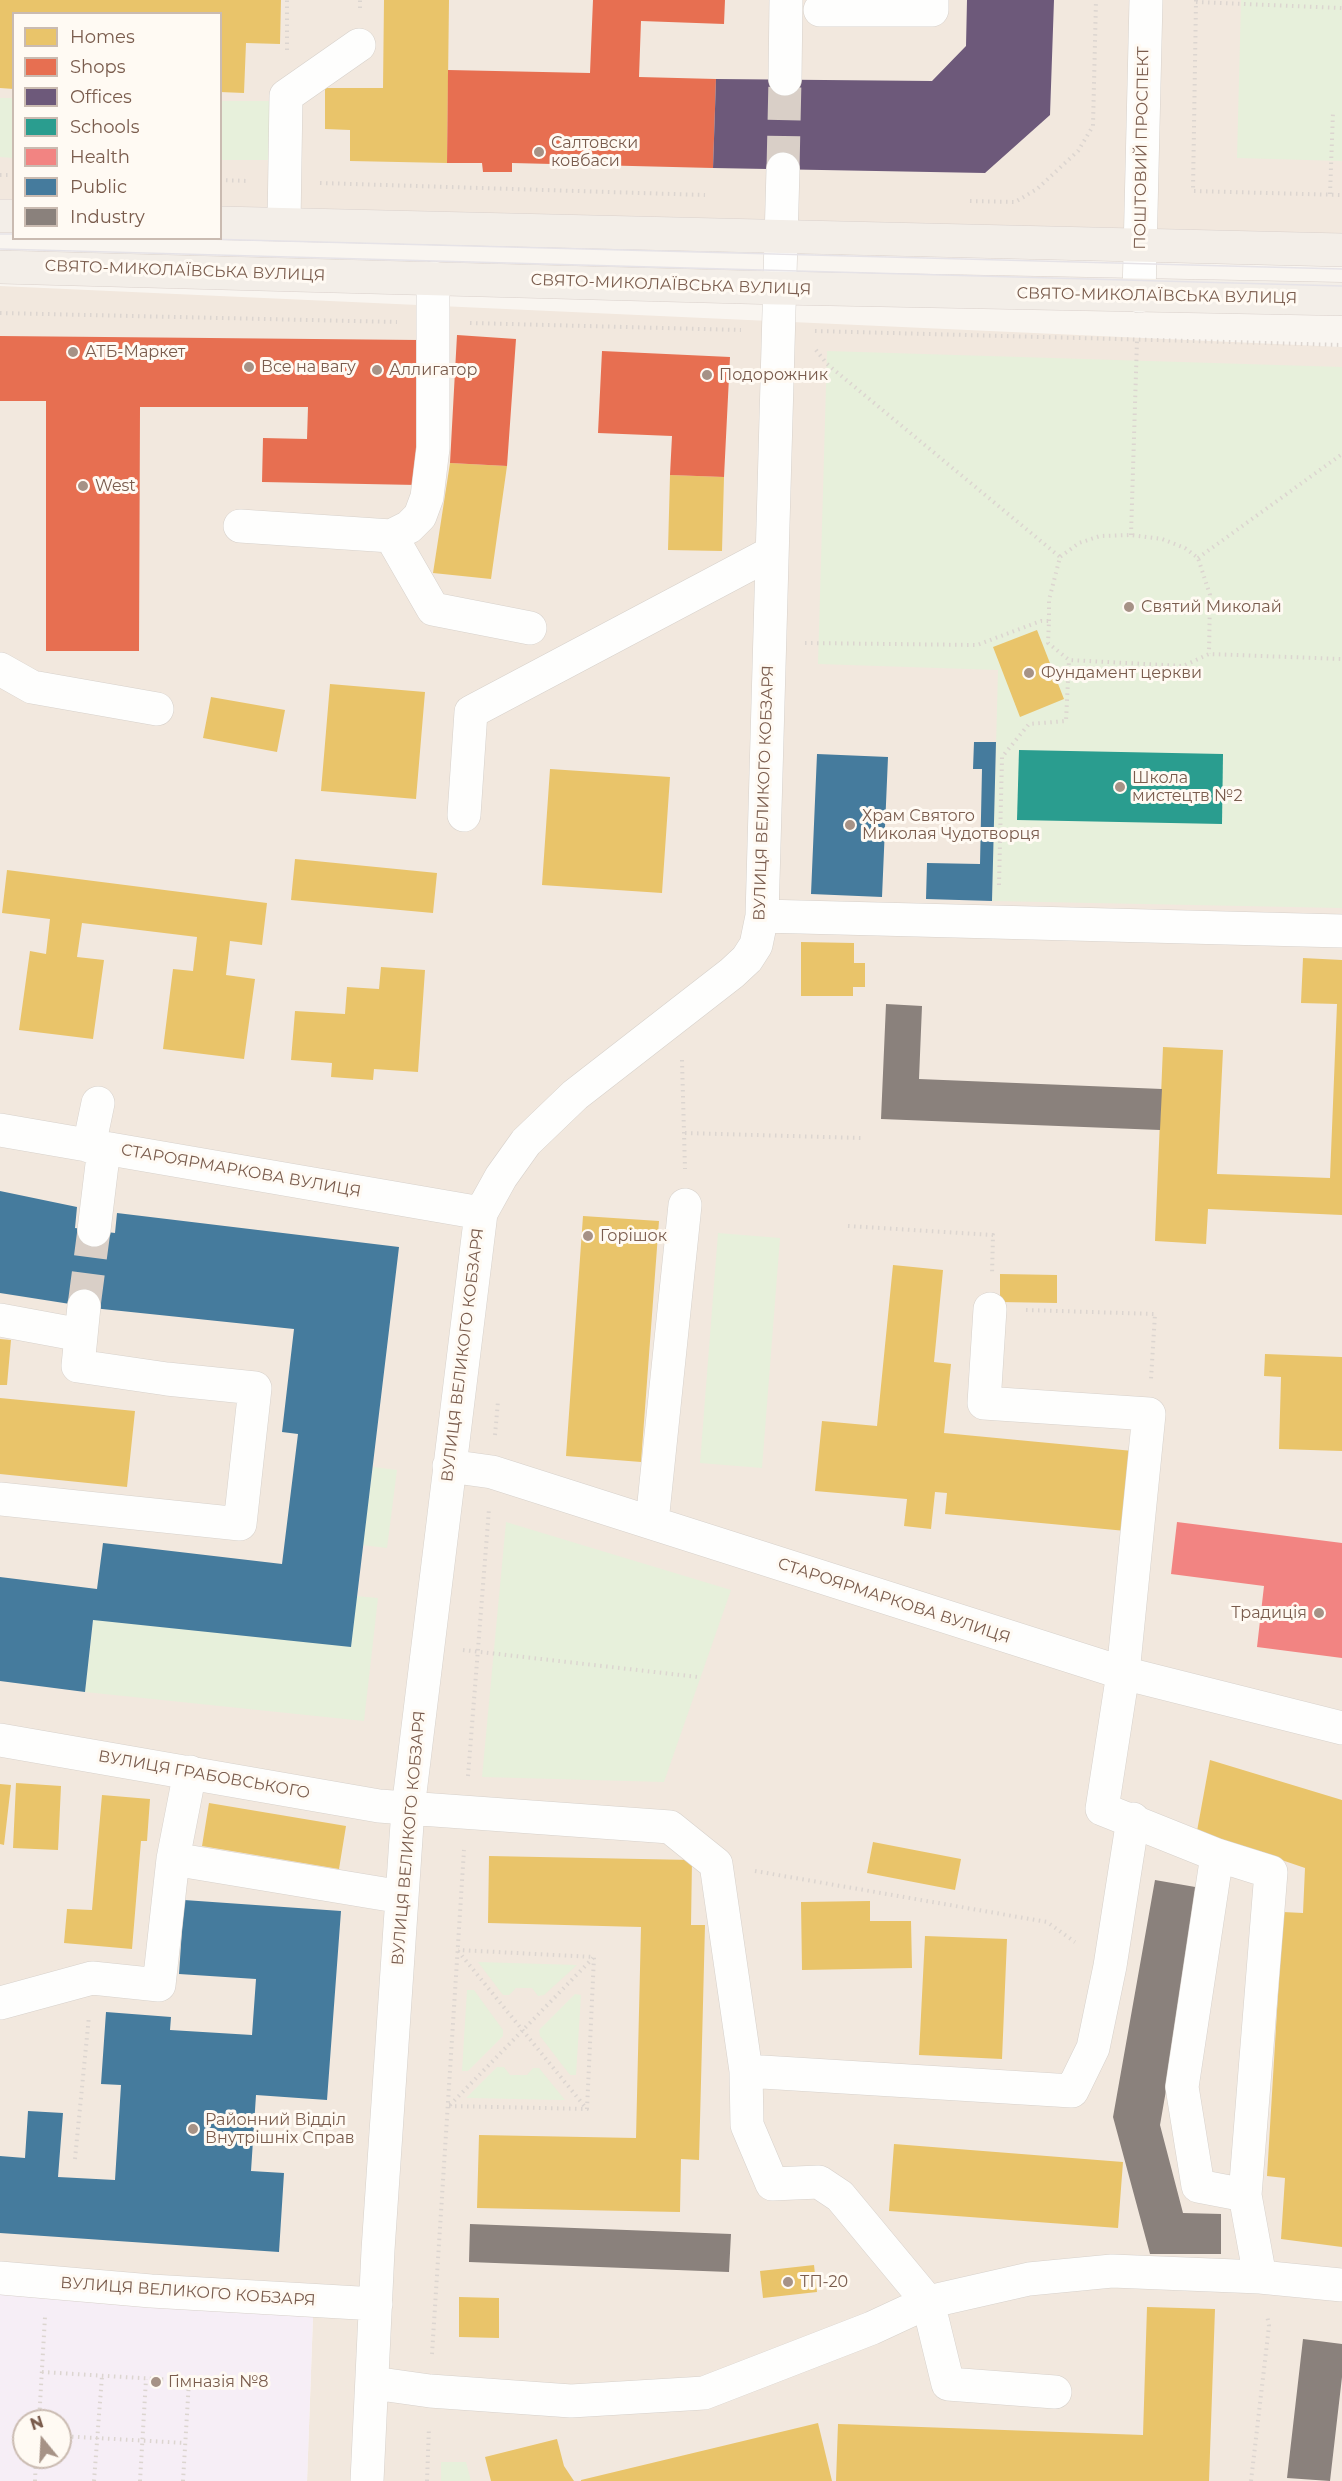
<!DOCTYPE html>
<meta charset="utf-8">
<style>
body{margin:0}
#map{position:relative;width:1342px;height:2481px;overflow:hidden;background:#f9f5f0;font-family:Montserrat,sans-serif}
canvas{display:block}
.legend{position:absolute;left:12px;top:12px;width:210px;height:228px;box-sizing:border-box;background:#fffaf3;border:2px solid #cabbb1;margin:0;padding:8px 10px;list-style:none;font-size:18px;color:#7a5c4d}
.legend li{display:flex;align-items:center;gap:12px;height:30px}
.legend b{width:30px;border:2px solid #cabbb1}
.north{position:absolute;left:12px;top:2409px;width:60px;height:60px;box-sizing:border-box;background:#fffaf3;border:2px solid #cabbb1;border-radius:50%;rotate:342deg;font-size:16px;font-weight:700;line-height:24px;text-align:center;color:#7a5c4d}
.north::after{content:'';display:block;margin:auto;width:21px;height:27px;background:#a69286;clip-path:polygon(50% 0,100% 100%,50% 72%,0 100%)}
</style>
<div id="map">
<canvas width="1342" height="2481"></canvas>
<ul class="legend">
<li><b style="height:16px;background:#e9c46a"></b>Homes</li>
<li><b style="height:16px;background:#e76f51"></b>Shops</li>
<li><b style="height:16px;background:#6d597a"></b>Offices</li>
<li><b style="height:16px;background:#2a9d8f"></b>Schools</li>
<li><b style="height:16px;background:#f28482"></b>Health</li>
<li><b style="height:16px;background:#457b9d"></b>Public</li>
<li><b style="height:16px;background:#8a817c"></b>Industry</li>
</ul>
<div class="north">N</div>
</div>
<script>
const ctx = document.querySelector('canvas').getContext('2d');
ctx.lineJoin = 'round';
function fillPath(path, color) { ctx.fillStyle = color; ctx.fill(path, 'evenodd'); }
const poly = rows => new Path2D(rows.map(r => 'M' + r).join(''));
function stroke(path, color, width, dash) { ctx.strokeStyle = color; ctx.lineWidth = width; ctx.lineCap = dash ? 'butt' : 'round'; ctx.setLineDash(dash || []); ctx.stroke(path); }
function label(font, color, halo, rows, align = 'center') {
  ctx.font = font + ' Montserrat,sans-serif'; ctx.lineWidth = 6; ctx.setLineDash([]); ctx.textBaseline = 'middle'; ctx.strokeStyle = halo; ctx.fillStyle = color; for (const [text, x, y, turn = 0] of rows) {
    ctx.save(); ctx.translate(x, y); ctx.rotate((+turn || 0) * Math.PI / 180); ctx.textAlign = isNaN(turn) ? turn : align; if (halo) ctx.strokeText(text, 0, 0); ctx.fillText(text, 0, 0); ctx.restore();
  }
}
fillPath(poly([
 [0,0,1342,0,1342,250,221,223,220,14,14,14,13,218,0,217],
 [0,286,1342,347,1342,2481,307,2481,313,2316,0,2288]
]), '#f2e8de');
fillPath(poly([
 [0,2288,313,2316,307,2481,0,2481],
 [24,2421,60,2421,60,2457,24,2457]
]), '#f6eef6');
fillPath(poly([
 [1241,0,1342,0,1342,161,1237,158],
 [0,98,13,98,13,158,0,157],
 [221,101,274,101,273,160,221,160],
 [827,351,1342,367,1342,908,992,901,998,670,818,664],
 [718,1233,780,1238,762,1468,700,1463],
 [373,1467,397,1470,387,1548,362,1545],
 [506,1522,731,1590,664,1782,482,1777],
 [356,1596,378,1598,364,1721,85,1692,93,1620],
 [478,1962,577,1965,544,1995,538,1996,532,1988,516,1988,509,1995,503,1995],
 [467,1990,474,1990,503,2030,503,2036,468,2071,462,2071],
 [575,1994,581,1995,576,2075,570,2075,540,2036,539,2030],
 [497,2067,504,2067,510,2075,527,2075,533,2068,539,2068,565,2100,466,2098],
 [441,2462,466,2462,471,2481,441,2481]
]), '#e7f0db');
fillPath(poly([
 [0,0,281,0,280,44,246,43,244,93,220,92,220,14,14,14,14,89,0,88],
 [384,0,449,0,447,163,350,161,350,130,325,129,325,88,383,88],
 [450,463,507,466,491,579,433,573],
 [670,475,724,477,722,551,668,550],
 [1037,630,1064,699,1020,717,993,647],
 [330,684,425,692,416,799,321,791],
 [211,697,285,710,277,752,203,738],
 [550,769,670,777,662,893,542,885],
 [295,859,437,873,433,913,291,900],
 [7,870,267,903,262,945,230,941,226,975,255,979,244,1059,163,1049,173,969,193,971,197,937,82,923,77,957,104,960,93,1039,19,1030,30,951,46,954,50,919,2,913],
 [801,942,854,943,854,963,865,963,865,987,853,987,853,996,801,996],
 [1303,958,1342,960,1342,1215,1208,1209,1206,1244,1155,1241,1163,1047,1223,1050,1217,1174,1330,1178,1337,1004,1301,1003],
 [381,967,425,970,418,1072,374,1069,373,1080,331,1077,332,1063,291,1060,295,1011,345,1014,347,987,379,989],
 [583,1216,659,1221,641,1462,566,1456],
 [893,1265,943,1270,934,1362,951,1364,944,1433,1133,1451,1126,1531,945,1514,947,1493,935,1492,931,1529,904,1526,907,1499,815,1491,822,1421,877,1426],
 [1000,1274,1057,1275,1057,1303,1000,1302],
 [0,1339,11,1340,7,1385,0,1385],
 [1265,1354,1342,1357,1342,1451,1279,1449,1281,1377,1264,1376],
 [0,1398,135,1411,127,1487,0,1474],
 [1210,1760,1342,1800,1342,2247,1281,2239,1285,2178,1267,2176,1283,1912,1303,1913,1305,1868,1197,1831],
 [16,1783,61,1786,58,1850,13,1848],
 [0,1784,11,1785,4,1845,0,1844],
 [102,1795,150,1799,147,1841,141,1841,132,1949,64,1943,67,1909,92,1910],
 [209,1803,346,1826,339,1869,202,1846],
 [873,1842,961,1859,955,1890,867,1873],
 [489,1856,692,1860,691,1925,705,1925,699,2160,681,2159,680,2212,477,2208,479,2135,636,2138,641,1927,488,1923],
 [870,1901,870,1921,911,1921,912,1968,802,1970,801,1902],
 [925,1936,1007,1939,1002,2059,919,2055],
 [894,2144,1123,2162,1118,2228,889,2211],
 [814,2265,817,2292,763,2298,760,2271],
 [459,2297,499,2298,499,2338,459,2337],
 [1147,2307,1215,2309,1209,2481,836,2481,838,2424,1143,2435],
 [818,2423,832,2481,581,2481,581,2480],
 [557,2439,564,2466,574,2481,491,2481,485,2457]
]), '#e9c46a');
fillPath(poly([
 [593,0,725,0,724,24,641,21,639,77,716,79,713,168,512,163,512,172,483,172,482,163,447,163,448,70,590,73],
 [457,335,516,339,507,466,450,463],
 [0,336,419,340,417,485,262,482,263,438,307,439,308,407,140,407,139,651,46,651,46,401,0,401],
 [602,351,730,357,724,477,670,475,672,436,598,433]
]), '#e76f51');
fillPath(poly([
 [967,0,1054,0,1050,115,985,173,713,168,716,79,932,81,966,46]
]), '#6d597a');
fillPath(poly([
 [1019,750,1223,754,1222,824,1017,820]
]), '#2a9d8f');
fillPath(poly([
 [1177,1522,1342,1543,1342,1658,1257,1647,1264,1586,1171,1574]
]), '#f28482');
fillPath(poly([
 [974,742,996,742,992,901,926,899,927,863,980,864,982,769,973,769],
 [817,754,888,757,882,897,811,894],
 [0,1191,77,1207,75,1228,115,1233,117,1213,399,1247,351,1647,93,1620,85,1692,0,1681,0,1577,97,1589,103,1543,282,1564,298,1434,282,1432,294,1329,102,1309,0,1293],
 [184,1900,341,1911,327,2100,256,2095,251,2171,284,2173,279,2252,0,2233,0,2156,25,2158,28,2111,63,2113,58,2177,115,2180,121,2085,101,2084,106,2012,171,2017,170,2030,252,2035,256,1979,179,1974]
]), '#457b9d');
fillPath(poly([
 [886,1004,922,1006,919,1079,1162,1089,1160,1130,881,1119],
 [1155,1880,1201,1888,1160,2125,1183,2213,1221,2214,1221,2254,1150,2254,1113,2117],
 [470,2224,731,2234,729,2272,469,2262],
 [1303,2339,1342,2344,1342,2377,1330,2481,1287,2478]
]), '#8a817c');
stroke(poly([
 [783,169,785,79],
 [84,1306,94,1230]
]), '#d9cfc7', 33, [33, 16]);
const minor = poly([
 [820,10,932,10,932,0],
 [785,79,786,0],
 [284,224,286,96,359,45],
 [1139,296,1146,0],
 [240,526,391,536,409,527,420,516,427,497,433,448,433,278],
 [391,536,433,609,530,628],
 [0,669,32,687,157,709],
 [464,815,471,712,771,553],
 [762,916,1342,931],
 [0,1130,481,1213],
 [89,1146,98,1103],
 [94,1230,104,1148],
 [990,1309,984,1403,1149,1414,1123,1673,1102,1809,1217,1855,1271,1872,1245,2195,1260,2277],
 [0,1320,81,1335],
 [449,1466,492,1472,1123,1673,1342,1728],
 [0,1499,240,1524,255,1388,167,1379,78,1366,84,1306],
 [652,1522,685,1205],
 [0,1740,379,1806,670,1827,716,1864,746,2071],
 [190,1772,173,1859,402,1897],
 [1217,1855,1182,2087,1198,2186,1245,2195],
 [0,2003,92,1978,159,1985,173,1859],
 [0,2278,151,2291,376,2304],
 [373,2383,430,2391,571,2401,704,2393,872,2328,928,2302,1029,2279,1112,2271,1260,2277,1342,2285],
 [1055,2392,948,2384,928,2302,840,2196,819,2182,772,2184,747,2125,746,2071,1072,2091,1093,2048,1110,1966,1133,1819],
 [367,2481,378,2250,408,1809,481,1213,501,1177,526,1142,575,1095,732,973,747,959,756,945,762,916,783,169]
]);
const major = poly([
 [0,216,14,216],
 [220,223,1342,250],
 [0,267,779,288,1342,299]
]);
stroke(minor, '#d7d1cb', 34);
stroke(major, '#dad1cc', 34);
stroke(poly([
 [1196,0,1193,191,1342,195],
 [1196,2,1342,8],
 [360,8,360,0],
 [287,50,287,0],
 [0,175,14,175],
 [220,180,249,181],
 [320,183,705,195],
 [1330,194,1333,112],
 [970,201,1015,202,1037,189,1078,151,1093,126,1096,0],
 [0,313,397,322],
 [470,323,741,330],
 [815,331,1342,345],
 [816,350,827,364,1060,557],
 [1131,535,1137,340],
 [1198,558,1342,454],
 [1049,621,1049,600,1060,557,1079,543,1100,536,1131,535,1162,539,1185,548,1198,558,1210,595,1209,654],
 [805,643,977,645,1041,621,1049,621,1048,643,1069,660,1183,666,1209,654,1342,659],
 [999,885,1002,757,1029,724,1066,721,1069,660],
 [682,1060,685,1169],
 [685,1133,861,1138],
 [848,1226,993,1235,992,1275],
 [1026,1310,1155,1314,1151,1379],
 [495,1435,498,1401],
 [463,1650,698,1677],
 [468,1776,489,1509],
 [755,1871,1047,1922,1075,1942],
 [458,1951,586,2108],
 [450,2105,593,1958],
 [449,2106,587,2109,594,1957,458,1950],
 [75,2159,89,2016],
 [432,2354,464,1850],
 [42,2372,189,2381,183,2481],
 [39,2421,45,2317],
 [60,2436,185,2443],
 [35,2481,36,2457],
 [94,2481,102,2376],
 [140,2481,146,2379],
 [427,2481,429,2427],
 [1251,2481,1269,2326,1267,2315]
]), '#dcd5d0', 4, [1.5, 4.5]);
stroke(minor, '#fefefd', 33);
stroke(major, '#f3eee8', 33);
stroke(poly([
 [0,234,14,234],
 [168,238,1342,269],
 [0,249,1342,286]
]), '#e6e3e7', 1.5);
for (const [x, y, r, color] of [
 [539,152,6,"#a69286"],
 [73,352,6,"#a69286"],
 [249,367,6,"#a69286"],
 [377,370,6,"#a69286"],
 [707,375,6,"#a69286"],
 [83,486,6,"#a69286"],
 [1129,607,6,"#a69286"],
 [1029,673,6,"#a69286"],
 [1120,787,6,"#a69286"],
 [850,825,6,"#a69286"],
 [588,1236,6,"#a69286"],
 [1319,1613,6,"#a69286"],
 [193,2129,6,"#a69286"],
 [788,2282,6,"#a69286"],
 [156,2382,6,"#a69286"]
]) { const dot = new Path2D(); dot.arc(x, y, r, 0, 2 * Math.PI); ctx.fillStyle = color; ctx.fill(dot); stroke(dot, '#fffaf3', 2); }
label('16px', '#7a5c4d', '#fffaf3', [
 ["Салтовски",551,143],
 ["ковбаси",551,161],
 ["АТБ-Маркет",85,352],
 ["Все на вагу",261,367],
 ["Аллигатор",389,370],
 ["Подорожник",719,375],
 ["West",95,486],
 ["Святий Миколай",1141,607],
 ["Фундамент церкви",1041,673],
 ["Школа",1132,778],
 ["мистецтв №2",1132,796],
 ["Храм Святого",862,816],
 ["Миколая Чудотворця",862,834],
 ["Горішок",600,1236],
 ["Традиція",1307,1613,"right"],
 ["Районний Відділ",205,2120],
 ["Внутрішніх Справ",205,2138],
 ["ТП-20",800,2282],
 ["Гімназія №8",168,2382]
], 'left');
label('16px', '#7a5c4d', '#fffaf3', [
 ["ПОШТОВИЙ ПРОСПЕКТ",1142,148,-89],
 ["СВЯТО-МИКОЛАЇВСЬКА ВУЛИЦЯ",185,271,2],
 ["СВЯТО-МИКОЛАЇВСЬКА ВУЛИЦЯ",671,285,2],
 ["СВЯТО-МИКОЛАЇВСЬКА ВУЛИЦЯ",1157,296,1],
 ["ВУЛИЦЯ ВЕЛИКОГО КОБЗАРЯ",764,793,-88],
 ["СТАРОЯРМАРКОВА ВУЛИЦЯ",241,1171,10],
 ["ВУЛИЦЯ ВЕЛИКОГО КОБЗАРЯ",463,1355,-83],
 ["СТАРОЯРМАРКОВА ВУЛИЦЯ",894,1601,18],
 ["ВУЛИЦЯ ГРАБОВСЬКОГО",204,1775,10],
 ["ВУЛИЦЯ ВЕЛИКОГО КОБЗАРЯ",409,1838,-85],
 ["ВУЛИЦЯ ВЕЛИКОГО КОБЗАРЯ",188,2292,4]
]);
</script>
